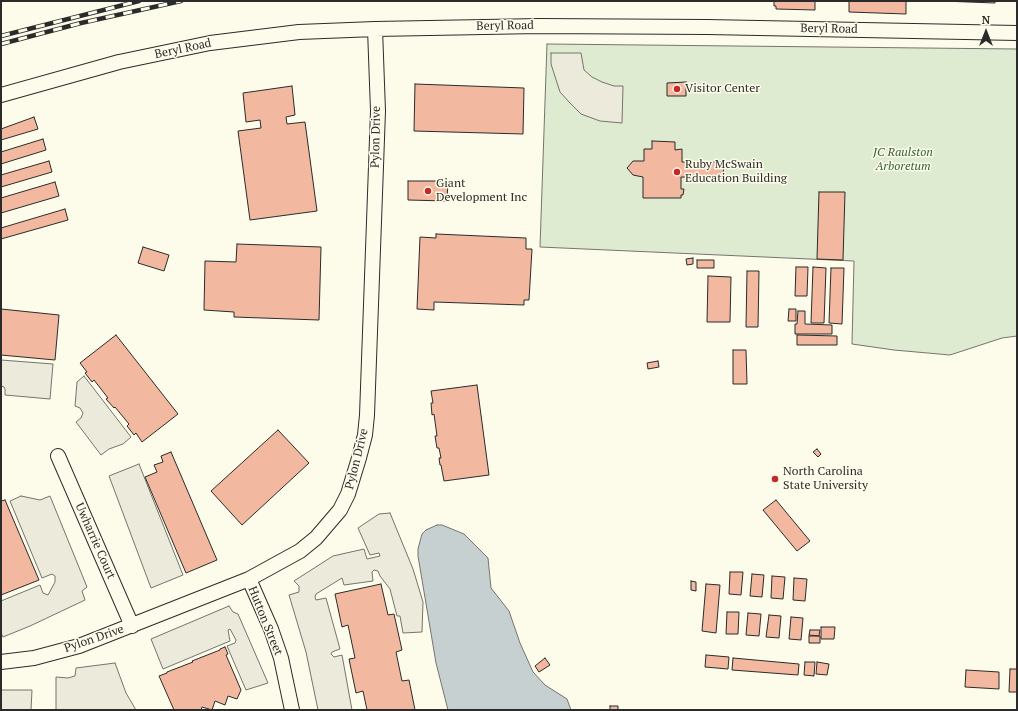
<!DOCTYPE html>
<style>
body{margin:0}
#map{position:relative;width:1018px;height:711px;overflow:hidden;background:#fdfbea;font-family:"PT Serif",serif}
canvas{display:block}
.frame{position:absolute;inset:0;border:2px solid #2b2b2b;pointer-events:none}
.north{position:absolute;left:966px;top:12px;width:40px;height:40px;-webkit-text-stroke:3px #fdfbea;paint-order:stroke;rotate:0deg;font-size:11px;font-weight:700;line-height:16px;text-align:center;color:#2b2b2b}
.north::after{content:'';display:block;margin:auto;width:14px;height:18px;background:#2b2b2b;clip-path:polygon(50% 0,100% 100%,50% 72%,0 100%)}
</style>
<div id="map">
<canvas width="1018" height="711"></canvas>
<div class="frame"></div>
<div class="north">N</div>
</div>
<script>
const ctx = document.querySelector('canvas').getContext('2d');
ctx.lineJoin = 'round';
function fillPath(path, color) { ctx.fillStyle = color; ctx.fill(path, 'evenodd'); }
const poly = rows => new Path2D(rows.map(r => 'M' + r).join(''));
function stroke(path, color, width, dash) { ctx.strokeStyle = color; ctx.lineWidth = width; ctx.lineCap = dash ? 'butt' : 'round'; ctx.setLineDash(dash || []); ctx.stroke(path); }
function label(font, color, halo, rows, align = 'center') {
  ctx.font = font + ' "PT Serif",serif'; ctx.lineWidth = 3; ctx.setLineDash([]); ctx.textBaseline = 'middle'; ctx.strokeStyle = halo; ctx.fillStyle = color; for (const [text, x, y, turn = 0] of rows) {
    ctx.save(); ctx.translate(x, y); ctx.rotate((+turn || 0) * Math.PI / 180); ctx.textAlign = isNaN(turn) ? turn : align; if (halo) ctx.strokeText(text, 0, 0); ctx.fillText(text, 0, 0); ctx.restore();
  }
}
const green = poly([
 [547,44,1017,49,1017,336,1002,338,950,355,894,350,852,344,854,261,540,247,547,44]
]);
fillPath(green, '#deebd1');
stroke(green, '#74746e', 1);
const parking = poly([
 [551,53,581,53,584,70,592,77,602,82,614,86,623,86,622,123,600,121,581,114,569,102,560,92,551,64,551,53],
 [1,360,53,364,50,399,5,395,5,389,4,387,1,386,1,360],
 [84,376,131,437,123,444,109,449,101,455,76,422,81,418,83,413,80,408,75,406,77,382,84,376],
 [139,464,183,575,151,588,109,476,139,464],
 [21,496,40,500,50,496,87,587,82,591,85,600,30,626,3,637,1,633,1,601,40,585,43,593,48,595,55,582,55,576,52,574,42,578,10,501,21,496],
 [390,513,413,569,423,602,422,632,403,633,400,616,397,616,390,589,380,576,378,571,374,570,372,572,373,581,344,585,342,578,316,594,315,597,316,600,326,598,340,649,332,652,331,654,334,657,342,655,352,710,318,710,306,652,289,595,299,592,299,586,294,581,333,556,364,549,367,559,380,556,379,553,370,555,358,528,379,514,390,513],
 [229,606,233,612,238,614,268,683,246,690,227,646,235,643,236,640,230,629,228,630,230,641,163,669,151,639,229,606],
 [115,663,126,693,136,710,56,710,56,677,68,678,75,676,76,668,115,663],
 [1,690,32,690,31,710,1,710,1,690]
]);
fillPath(parking, '#eceadb');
stroke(parking, '#74746e', 1);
const water = poly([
 [437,525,442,525,464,534,488,558,491,588,509,611,520,643,533,672,545,685,567,699,571,710,448,710,436,663,418,556,418,549,422,534,426,530,437,525]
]);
fillPath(water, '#c7d0d0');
stroke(water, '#74746e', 1);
const building = poly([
 [774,1,815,1,815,10,776,9,776,6,774,6,774,1],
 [849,1,906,1,906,14,849,12,849,1],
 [942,1,995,1,995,3,942,1],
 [686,82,686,96,667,96,667,83,686,82],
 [415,84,524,88,523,134,414,131,415,84],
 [292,86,295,115,286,117,287,124,305,122,317,211,250,220,238,131,261,128,260,120,246,122,243,93,292,86],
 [34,117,38,129,1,140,1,129,34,117],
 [43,139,46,150,1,164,1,152,43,139],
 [652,141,675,142,675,150,682,149,682,162,724,162,723,178,681,177,681,189,684,189,683,195,681,195,681,198,643,198,643,177,633,175,627,168,633,161,644,161,644,149,652,149,652,141],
 [49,161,52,172,1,187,1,175,49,161],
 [408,181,448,181,447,201,408,200,408,181],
 [55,182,59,196,1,213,1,198,55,182],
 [819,192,845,192,843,260,817,259,819,192],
 [65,209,68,220,1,239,1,228,65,209],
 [436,234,526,238,526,249,532,249,529,300,524,300,524,305,434,302,434,310,417,309,420,237,436,238,436,234],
 [237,244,321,247,319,320,234,317,234,312,204,310,205,261,236,262,237,244],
 [143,247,169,255,164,271,138,263,143,247],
 [693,258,693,264,687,265,686,259,693,258],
 [697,260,714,260,714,268,697,268,697,260],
 [796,267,808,267,807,296,795,296,796,267],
 [813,267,826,268,824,323,811,323,813,267],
 [831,268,844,268,842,324,829,323,831,268],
 [747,271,759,271,758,327,746,327,747,271],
 [708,276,731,277,730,322,707,322,708,276],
 [1,309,59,315,55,360,1,355,1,309],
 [789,309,796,309,796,321,788,321,789,309],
 [798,311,805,311,805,324,832,325,832,334,795,334,795,324,797,324,798,311],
 [116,335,178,414,142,442,136,433,134,435,127,426,129,424,115,407,114,408,106,399,108,398,94,380,92,382,85,373,87,372,80,363,116,335],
 [797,335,837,336,837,345,797,345,797,335],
 [733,350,746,350,747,384,733,384,733,350],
 [658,361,659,367,648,369,647,363,658,361],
 [477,385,489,475,444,481,441,465,440,465,439,458,441,458,439,448,437,448,435,436,437,436,434,414,432,415,431,403,433,403,431,391,477,385],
 [278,430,309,463,242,525,211,491,278,430],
 [817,449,821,454,818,457,813,452,817,449],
 [171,452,217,560,186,573,145,477,157,472,154,465,163,462,161,456,171,452],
 [5,500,39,580,1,595,1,501,5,500],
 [776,500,810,541,797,551,763,510,776,500],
 [730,572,743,572,741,595,729,594,730,572],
 [752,574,764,575,762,597,750,596,752,574],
 [772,576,785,577,783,599,771,598,772,576],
 [794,578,807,579,805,601,793,600,794,578],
 [691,581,696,582,696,591,691,590,691,581],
 [381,584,388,615,394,614,402,650,396,652,402,681,409,680,415,710,367,710,363,691,356,693,349,659,355,658,348,625,342,627,335,594,381,584],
 [706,584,720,585,716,633,702,631,706,584],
 [727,612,739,612,738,634,726,634,727,612],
 [748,613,761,614,759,636,746,635,748,613],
 [769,615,781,616,779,638,766,637,769,615],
 [791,617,803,618,801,640,789,639,791,617],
 [821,627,835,627,834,639,821,639,821,627],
 [810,630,820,630,819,636,809,635,810,630],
 [809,636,820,636,820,643,809,643,809,636],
 [225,647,228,654,226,655,241,690,237,699,228,696,225,705,215,701,212,710,202,707,201,710,174,710,159,676,167,673,167,672,193,662,192,661,220,650,220,649,225,647],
 [706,655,729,657,728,669,705,667,706,655],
 [545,658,550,665,539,672,535,666,545,658],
 [733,658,799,664,798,675,732,670,733,658],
 [805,662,815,662,814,676,804,675,805,662],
 [817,662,829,664,827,675,816,674,817,662],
 [1010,669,1017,669,1017,692,1009,692,1010,669],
 [966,670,999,672,999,689,965,687,966,670],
 [610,706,618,706,618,710,610,710,610,706]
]);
fillPath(building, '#f2b8a0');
stroke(building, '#2b2b2b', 1);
const minor = poly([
 [1,95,119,62,210,43,299,32,375,29,539,26,707,27,1017,33],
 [58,456,132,626],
 [249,579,271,629,281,658,292,710],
 [1,662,34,658,79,646,249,579,300,551,316,538,340,510,348,494,359,458,365,435,367,415,378,111,375,29]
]);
stroke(minor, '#2b2b2b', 16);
stroke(minor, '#fdfbea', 14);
const rail = poly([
 [1,36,139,1],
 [1,44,81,23,181,1]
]);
stroke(rail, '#2b2b2b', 4.5);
stroke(rail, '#fdfbea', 3, [9]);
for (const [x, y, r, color] of [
 [677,89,4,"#c62828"],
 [677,172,4,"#c62828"],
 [428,191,4,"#c62828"],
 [775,479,4,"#c62828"]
]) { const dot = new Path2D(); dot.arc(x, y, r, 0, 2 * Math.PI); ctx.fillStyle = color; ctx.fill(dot); stroke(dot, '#fdfbea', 1.5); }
label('12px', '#2b2b2b', '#fdfbea', [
 ["Beryl Road",505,26,-1],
 ["Beryl Road",829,29,1],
 ["Beryl Road",183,49,-12],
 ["Pylon Drive",376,137,-89],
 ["Pylon Drive",357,459,-76],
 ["Uwharrie Court",95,541,66],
 ["Hutton Street",265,621,68],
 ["Pylon Drive",94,639,-19]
]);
label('12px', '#2b2b2b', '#fdfbea', [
 ["Visitor Center",685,89],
 ["Ruby McSwain",685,165],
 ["Education Building",685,179],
 ["Giant",436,184],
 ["Development Inc",436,198],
 ["North Carolina",783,472],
 ["State University",783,486]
], 'left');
label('italic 12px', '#34623c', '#fdfbea', [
 ["JC Raulston",903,153],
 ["Arboretum",903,167]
]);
</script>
